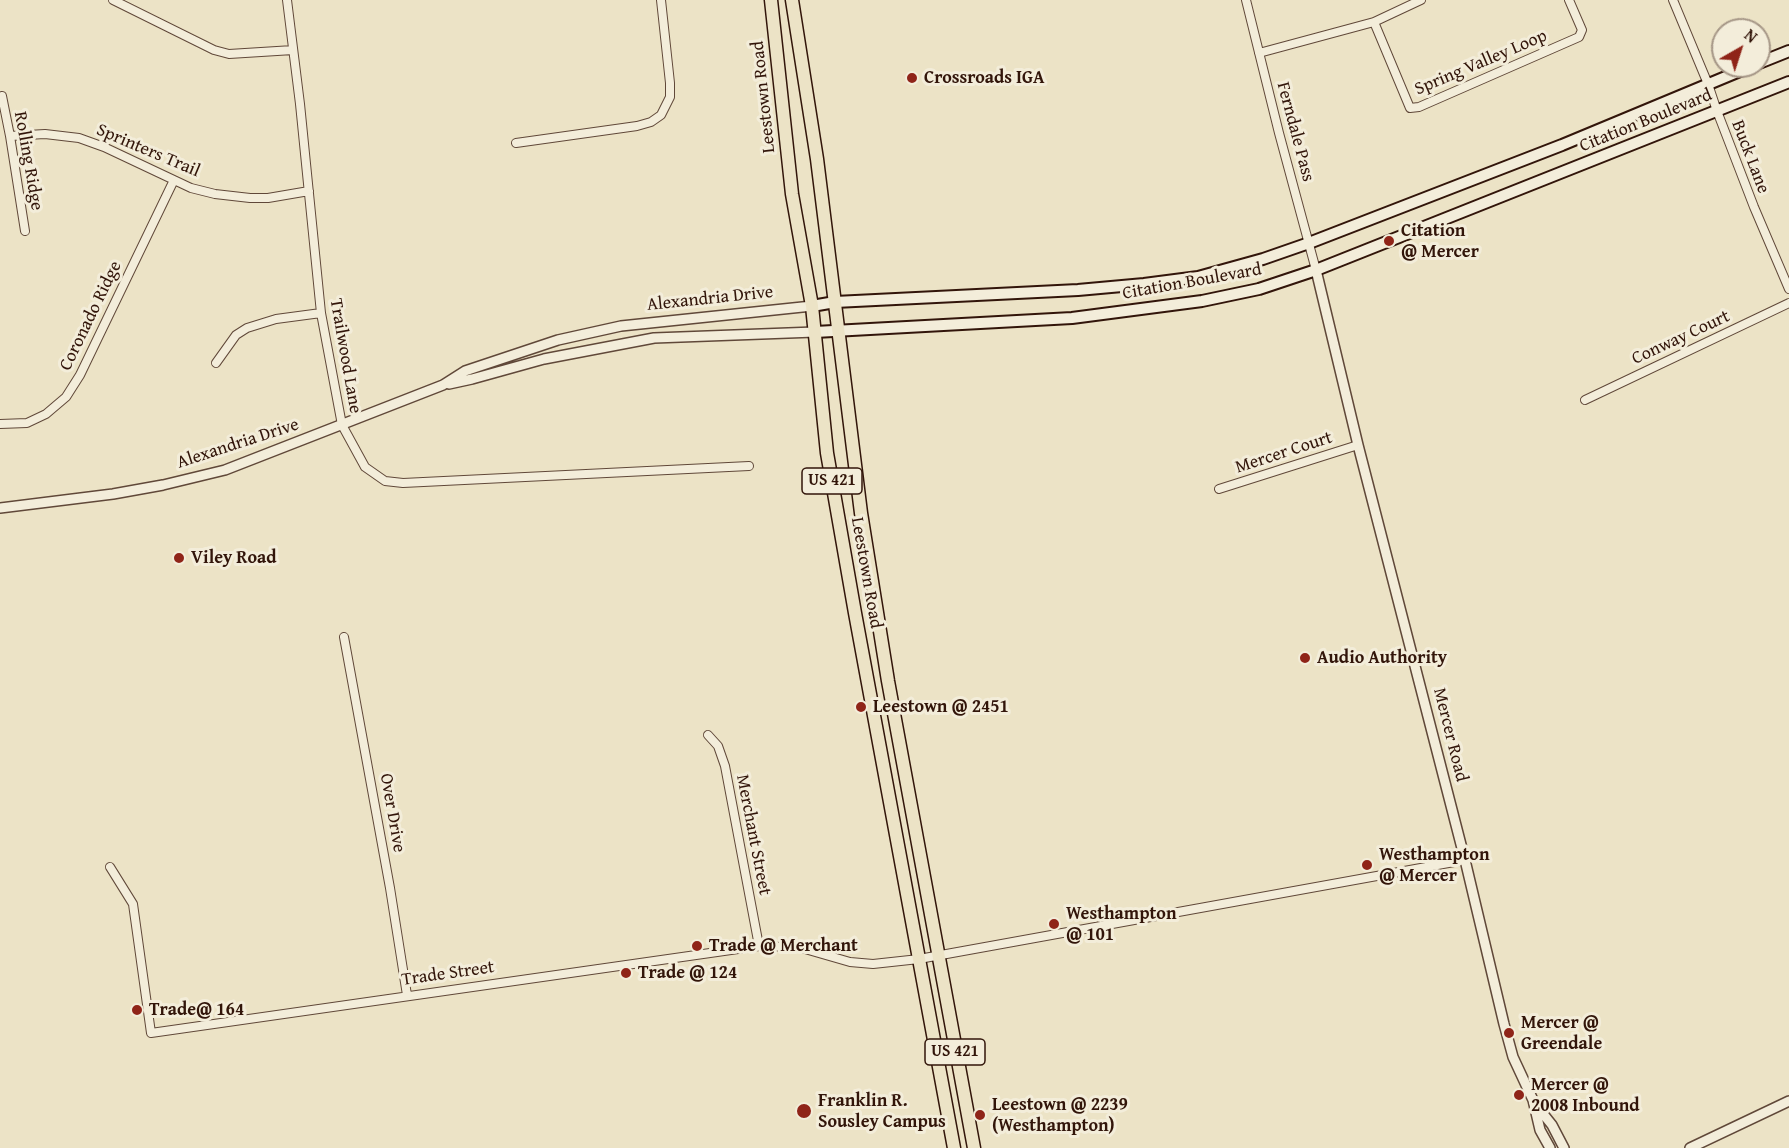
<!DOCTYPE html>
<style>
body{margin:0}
#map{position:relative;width:1789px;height:1148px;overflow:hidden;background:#ece3c6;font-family:"Gentium Book Plus",serif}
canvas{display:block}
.north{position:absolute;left:1711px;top:18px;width:60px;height:60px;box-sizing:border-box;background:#f3edda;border:2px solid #a69787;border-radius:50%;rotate:39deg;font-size:16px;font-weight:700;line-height:24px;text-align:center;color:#32150a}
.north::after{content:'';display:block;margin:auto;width:21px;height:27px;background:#8f2418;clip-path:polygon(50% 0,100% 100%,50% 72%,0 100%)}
</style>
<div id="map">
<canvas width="1789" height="1148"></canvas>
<div class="north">N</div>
</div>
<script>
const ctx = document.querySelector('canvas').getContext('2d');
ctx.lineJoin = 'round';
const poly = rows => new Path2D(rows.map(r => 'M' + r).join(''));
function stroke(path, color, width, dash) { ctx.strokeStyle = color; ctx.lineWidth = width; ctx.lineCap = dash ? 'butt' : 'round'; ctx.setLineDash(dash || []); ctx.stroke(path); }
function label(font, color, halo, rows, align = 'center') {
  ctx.font = font + ' "Gentium Book Plus",serif'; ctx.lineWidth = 6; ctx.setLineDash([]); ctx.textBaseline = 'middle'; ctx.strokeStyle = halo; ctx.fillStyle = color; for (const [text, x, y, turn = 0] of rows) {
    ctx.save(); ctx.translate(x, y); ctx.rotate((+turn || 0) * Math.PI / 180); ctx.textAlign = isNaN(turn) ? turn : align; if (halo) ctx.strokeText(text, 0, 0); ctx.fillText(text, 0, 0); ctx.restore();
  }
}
const minor = poly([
 [113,0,214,50,229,54,293,50],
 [287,0,300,104,321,313,342,425,365,467,385,481,403,483,749,466],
 [1246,0,1279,133,1316,270],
 [1673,0,1708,84,1717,111,1754,207,1789,289],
 [1374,22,1410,108,1419,107,1579,37,1582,30,1569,0],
 [1259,53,1374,22,1421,0],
 [2,96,10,136,25,231],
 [10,136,45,134,79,138,104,147,191,188,215,194,250,198,268,198,309,191],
 [516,143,637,126,651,122,661,115,670,97,670,83,661,0],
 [216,363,236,335,247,328,276,319,321,313],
 [1585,400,1789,303],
 [0,424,27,423,46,414,66,397,80,375,174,180],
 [1219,489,1358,445],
 [344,637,390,888,407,995],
 [708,735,718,746,725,766,759,946],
 [110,867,133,904,151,1033,759,946,798,947,850,962,873,964,919,959,1465,860]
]);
const tertiary = poly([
 [1316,270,1358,445,1465,860,1504,1024,1513,1057,1533,1100,1540,1130,1550,1148],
 [449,384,472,379,544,359,654,338,815,332],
 [0,508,113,494,163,485,225,470,443,385,465,371,558,340,621,326,812,306],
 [1536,1105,1552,1125,1564,1148],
 [1690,1148,1789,1101]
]);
const secondary = poly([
 [1759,63,1789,51],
 [812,306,835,302,1078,290,1144,284,1198,277,1263,259,1309,243,1562,145,1752,66],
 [815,332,1072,318,1202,301,1259,289,1316,270,1789,82]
]);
const primary = poly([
 [771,0,792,194,812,306,827,453,855,613,954,1148],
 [792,0,817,159,861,513,888,681,974,1148]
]);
stroke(minor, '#604839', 10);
stroke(tertiary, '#604839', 12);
stroke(secondary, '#32150a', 14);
stroke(primary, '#32150a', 15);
stroke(minor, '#f3edda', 8);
stroke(tertiary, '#f3edda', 9);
stroke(secondary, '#f3edda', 10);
stroke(primary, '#ece3c6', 12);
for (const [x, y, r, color] of [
 [912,78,6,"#8f2418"],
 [1389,241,6,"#8f2418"],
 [179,558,6,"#8f2418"],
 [1305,658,6,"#8f2418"],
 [861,707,6,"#8f2418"],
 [1367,865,6,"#8f2418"],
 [1054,924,6,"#8f2418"],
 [697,946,6,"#8f2418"],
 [626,973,6,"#8f2418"],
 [137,1010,6,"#8f2418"],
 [1509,1033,6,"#8f2418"],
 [1519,1095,6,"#8f2418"],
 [804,1111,8,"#8f2418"],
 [980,1115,6,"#8f2418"]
]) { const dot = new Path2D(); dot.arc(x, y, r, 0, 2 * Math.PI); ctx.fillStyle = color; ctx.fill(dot); stroke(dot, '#f3edda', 2); }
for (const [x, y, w] of [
 [832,481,60],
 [955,1052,60]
]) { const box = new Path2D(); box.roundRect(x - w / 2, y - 13, w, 26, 4.5); ctx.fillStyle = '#f3edda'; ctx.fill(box); stroke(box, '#32150a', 1.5); }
label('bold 16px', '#32150a', null, [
 ["US 421",832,481],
 ["US 421",955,1052]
]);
label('18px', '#32150a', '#f3edda', [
 ["Spring Valley Loop",1481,63,-23],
 ["Leestown Road",764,97,-96],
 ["Citation Boulevard",1646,121,-22],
 ["Ferndale Pass",1295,132,75],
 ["Sprinters Trail",148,151,23],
 ["Buck Lane",1750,157,69],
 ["Rolling Ridge",28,161,80],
 ["Citation Boulevard",1192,282,-10],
 ["Alexandria Drive",710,299,-6],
 ["Coronado Ridge",91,316,-64],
 ["Conway Court",1681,338,-25],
 ["Trailwood Lane",345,356,80],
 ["Alexandria Drive",238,444,-18],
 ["Mercer Court",1284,453,-18],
 ["Leestown Road",866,573,80],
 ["Mercer Road",1450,735,76],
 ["Over Drive",392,813,80],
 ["Merchant Street",753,835,79],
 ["Trade Street",448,974,-8]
]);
label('bold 18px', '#32150a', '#f3edda', [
 ["Crossroads IGA",924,78],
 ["Citation",1401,231],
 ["@ Mercer",1401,252],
 ["Viley Road",191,558],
 ["Audio Authority",1317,658],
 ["Leestown @ 2451",873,707],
 ["Westhampton",1379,855],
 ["@ Mercer",1379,876],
 ["Westhampton",1066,914],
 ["@ 101",1066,935],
 ["Trade @ Merchant",709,946],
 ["Trade @ 124",638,973],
 ["Trade@ 164",149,1010],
 ["Mercer @",1521,1023],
 ["Greendale",1521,1044],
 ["Mercer @",1531,1085],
 ["2008 Inbound",1531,1106],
 ["Franklin R.",818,1101],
 ["Sousley Campus",818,1122],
 ["Leestown @ 2239",992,1105],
 ["(Westhampton)",992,1126]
], 'left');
</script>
